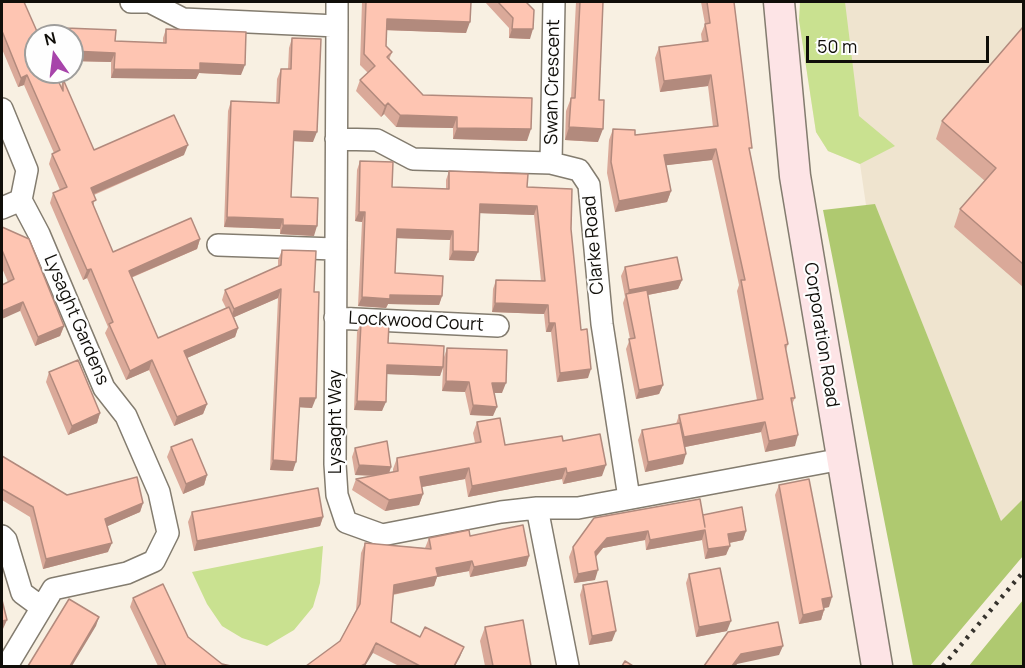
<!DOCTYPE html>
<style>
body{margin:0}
#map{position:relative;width:1025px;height:668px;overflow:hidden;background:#f8f0e2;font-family:Manrope,sans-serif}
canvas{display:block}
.frame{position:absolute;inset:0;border:3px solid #100e09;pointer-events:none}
.north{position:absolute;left:24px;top:24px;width:60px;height:60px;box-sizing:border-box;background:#fefefe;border:2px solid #9f9e9c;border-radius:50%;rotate:346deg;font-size:16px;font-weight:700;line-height:24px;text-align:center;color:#100e09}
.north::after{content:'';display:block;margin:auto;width:21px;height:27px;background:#a744aa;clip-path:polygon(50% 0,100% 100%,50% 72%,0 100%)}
.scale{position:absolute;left:806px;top:36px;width:183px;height:27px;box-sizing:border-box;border:3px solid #100e09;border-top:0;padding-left:8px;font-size:18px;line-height:21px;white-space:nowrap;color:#100e09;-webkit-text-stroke:4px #fefefe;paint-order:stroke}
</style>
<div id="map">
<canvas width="1025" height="668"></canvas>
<div class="frame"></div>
<div class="north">N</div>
<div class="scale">50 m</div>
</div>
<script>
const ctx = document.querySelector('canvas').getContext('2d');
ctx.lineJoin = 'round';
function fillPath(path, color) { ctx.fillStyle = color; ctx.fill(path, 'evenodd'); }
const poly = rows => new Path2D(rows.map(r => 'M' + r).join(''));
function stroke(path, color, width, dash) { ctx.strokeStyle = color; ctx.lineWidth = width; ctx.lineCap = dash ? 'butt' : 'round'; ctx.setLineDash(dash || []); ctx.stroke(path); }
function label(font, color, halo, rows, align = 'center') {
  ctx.font = font + ' Manrope,sans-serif'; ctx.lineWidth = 4.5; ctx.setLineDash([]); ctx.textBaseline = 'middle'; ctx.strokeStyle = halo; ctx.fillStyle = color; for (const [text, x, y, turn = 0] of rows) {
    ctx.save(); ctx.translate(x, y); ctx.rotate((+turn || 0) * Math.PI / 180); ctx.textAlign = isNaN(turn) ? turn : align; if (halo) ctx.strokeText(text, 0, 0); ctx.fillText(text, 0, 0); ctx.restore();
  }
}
fillPath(poly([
 [804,2,1023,2,1024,499,1001,521,875,205,866,205,860,164,828,151,816,132,799,20]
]), '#efe4cf');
fillPath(poly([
 [800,2,845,2,859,116,895,146,860,164,828,151,816,132,799,20],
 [323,546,320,583,313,607,294,630,267,646,242,638,222,626,207,604,192,572]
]), '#c9e190');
fillPath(poly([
 [875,204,1001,521,1023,499,1023,556,930,666,913,666,823,210],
 [1023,600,1024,663,1021,666,969,666]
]), '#afc970');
const street = poly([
 [131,2,150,2,183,19,337,26,335,464,337,495,346,522,382,535,501,512,537,508,578,508,842,459],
 [337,26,337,2],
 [2,109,27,170,21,200,39,234,104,388,126,416,159,492,168,533,154,561,127,573,53,589,8,664,3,666],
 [336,139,377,140,413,159,551,163,579,170,589,185,602,324,629,498],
 [551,163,554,2],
 [2,208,21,200],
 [218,245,335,249],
 [335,318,498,326],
 [537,508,568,666],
 [2,536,6,540,22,593,41,607]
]);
const secondary = poly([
 [779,2,795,176,877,666]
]);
stroke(street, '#837c6f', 24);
stroke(secondary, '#837c6f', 33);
stroke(street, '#fff', 21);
stroke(secondary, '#fde4e6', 30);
stroke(poly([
 [943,666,1024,571]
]), '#35322c', 4.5, [3, 6]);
fillPath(poly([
 [2,2,61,87,63,79,94,150,184,155,94,195,94,207,113,252,200,239,197,249,131,278,158,338,226,308,222,300,225,290,278,267,278,260,282,250,314,292,312,408,299,407,293,471,270,470,278,298,234,317,238,328,235,337,187,358,207,404,203,414,174,426,149,370,126,380,105,333,108,327,87,278,83,280,50,203,53,193,60,190,49,164,52,154,54,153,24,85,18,87,2,49],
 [362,2,471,2,466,33,386,30,386,46,392,52,389,60,423,95,527,141,453,139,453,128,396,127,384,114,381,117,356,91,360,80,368,73,360,65],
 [485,2,526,2,530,39,509,38,509,28],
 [576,2,603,2,599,100,598,142,565,140,566,111,571,98],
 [701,2,734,2,750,152,788,344,786,350,795,398,792,404,795,446,765,452,761,432,685,447,683,464,645,472,638,440,642,430,676,424,679,415,757,400,737,291,739,285,712,160,666,165,671,191,667,202,615,212,607,173,609,140,613,129,635,135,713,127,708,86,660,92,655,58,659,47,702,42,701,34,705,24],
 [1023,27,1023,287,954,227,960,209,985,181,936,139,942,121],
 [66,28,115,41,163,43,163,38,166,29,241,75,199,73,196,79,111,78,111,62,72,61,72,36,63,36],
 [292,38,313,142,294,141,291,197,314,236,280,234,280,229,224,227,228,111,231,101,276,103,277,79,281,69,288,69,289,48],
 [360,161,392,187,446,189,446,180,449,171,527,187,571,229,581,330,588,378,557,382,551,332,546,332,544,314,492,312,493,289,496,280,541,281,534,215,479,213,474,261,449,260,450,240,397,238,395,273,442,296,439,305,388,304,386,308,358,306,362,222,355,221,357,170],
 [2,227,64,326,60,336,35,346,2,268],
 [625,267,682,280,678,289,648,295,663,385,659,394,636,399,626,349,630,339,623,303,625,297,621,276],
 [361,323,388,343,444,357,447,348,502,393,494,393,493,416,470,415,465,392,442,391,443,368,440,376,387,374,382,411,354,410,357,332],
 [49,372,100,413,97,423,68,435,46,382],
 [477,422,505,445,563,441,602,476,563,484,562,479,468,497,465,479,422,487,423,494,419,505,385,511,352,490,356,479,374,476,355,475,352,457,355,448,391,467,389,473,393,472,393,469,397,458,475,443,473,433],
 [171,447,207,475,204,485,183,494,167,457],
 [2,456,67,495,143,503,140,512,107,526,108,552,43,569,30,517,2,500],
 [779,485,829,607,824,608,824,610,821,620,799,624,775,495],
 [192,512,323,517,320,526,194,551,188,522],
 [703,515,746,531,743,540,729,543,726,555,705,559,702,540,646,550,645,540,603,548,596,557,595,580,574,583,569,557,573,547],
 [470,536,529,556,526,566,470,577,469,571,437,577,434,586,393,595,391,622,420,637,464,647,455,666,399,666,373,653,340,641,356,610,361,553,365,543,425,548,429,538],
 [689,574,727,631,696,637,686,583],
 [583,585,612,641,589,645,580,595],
 [133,598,188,637,222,664,231,666,158,666,130,607],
 [485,627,531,666,485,666,480,641]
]), '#daa999');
fillPath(poly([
 [387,19,470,22,466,33,383,30],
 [512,29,533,29,530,39,509,38],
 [72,51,115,53,111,62,72,61],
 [200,63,245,65,241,75,199,73,196,79,111,78,114,69],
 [27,75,24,85,18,87,21,78],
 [711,75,708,86,660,92,664,81],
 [388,103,384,114,381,117,385,106],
 [400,115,457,117,453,128,396,127],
 [569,127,603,129,598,142,565,140],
 [457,128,531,129,527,141,453,139],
 [294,131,317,132,313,142,290,141],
 [188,145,184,155,87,197,91,188],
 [716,149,712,160,660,166,664,155],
 [671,191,667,202,615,212,619,201],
 [480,204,537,206,534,215,476,213],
 [359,212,365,212,362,222,355,221],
 [227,217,283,219,280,229,224,227],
 [283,225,317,226,314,236,280,234],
 [397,229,453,231,450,240,394,238],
 [200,239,197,249,125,280,129,271],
 [453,251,478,252,474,261,449,260],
 [91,269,87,278,83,280,87,270],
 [682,280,678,289,627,299,627,297,629,290],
 [281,289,278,298,230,319,234,309],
 [390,295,442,296,439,305,388,304,386,308,358,306,362,297],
 [23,302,20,311,2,319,2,311],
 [495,303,548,305,544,314,492,312],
 [549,323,555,323,551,332,546,332],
 [64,326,60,336,35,346,38,337],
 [238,328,235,337,180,361,184,351],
 [152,360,149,370,126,380,130,371],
 [387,365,443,367,440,376,384,374],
 [591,369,588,378,557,382,560,373],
 [446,381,469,382,465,392,442,391],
 [492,383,506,383,502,393,488,393],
 [663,385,659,394,636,399,639,390],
 [300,398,316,398,312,408,296,407],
 [357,401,386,402,382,411,354,410],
 [207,404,203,414,174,426,177,417],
 [473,405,497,407,493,416,470,415],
 [100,413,97,423,68,435,72,426],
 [765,422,761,432,680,448,684,437],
 [798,435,795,446,765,452,769,441],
 [686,454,683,464,645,472,648,462],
 [273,460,296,462,293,471,270,470],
 [359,465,391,467,388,476,355,475],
 [606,465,602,476,563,484,567,473],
 [469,468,465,479,416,488,420,477],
 [566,468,562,479,468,497,472,486],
 [207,475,204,485,183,494,186,484],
 [423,494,419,505,385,511,389,500],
 [143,503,140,512,101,529,105,519],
 [323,517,320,526,194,551,197,541],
 [705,530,702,540,646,550,650,540],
 [648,531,645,540,603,548,591,562,595,552,607,538],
 [746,531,743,540,724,544,728,534],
 [112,543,108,552,43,569,46,559],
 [730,546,726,555,705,559,708,549],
 [529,556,526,566,470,577,474,567],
 [472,561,469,571,437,577,434,586,390,595,394,585,436,568],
 [598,570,595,580,574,583,578,574],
 [832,597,829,607,819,609,822,599],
 [824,610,821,620,799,624,803,615],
 [99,617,96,626,72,666,70,666],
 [7,620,3,629,2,630,2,621],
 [731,621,727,631,696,637,699,627],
 [616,631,612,641,589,645,592,636],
 [376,643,373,653,365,666,361,666],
 [783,646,779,655,737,664,736,666,732,666,741,654],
 [464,647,460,657,455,666,454,666]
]), '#b28a7d');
const building = poly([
 [2,2,24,2,39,36,36,36,36,72,54,72,63,91,63,79,94,150,174,115,188,145,91,188,96,200,92,202,113,252,191,218,200,239,129,271,158,338,229,307,238,328,184,351,207,404,177,417,152,360,130,371,109,324,113,322,91,269,87,270,53,193,67,187,52,154,60,150,27,75,21,78,2,31,2,2],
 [366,2,471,2,470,22,387,19,386,46,392,52,387,57,423,95,532,98,531,129,457,128,457,117,400,115,388,103,385,106,360,80,375,66,364,54,366,2],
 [498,2,526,2,534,10,533,29,512,29,513,18,498,2],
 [580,2,603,2,599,100,604,100,603,129,569,127,571,98,575,98,580,2],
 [707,2,734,2,752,148,749,148,788,344,785,345,795,398,791,398,798,435,769,441,765,422,684,437,679,415,763,399,741,280,745,280,716,149,664,155,671,191,619,201,611,162,613,129,635,130,635,135,718,126,711,75,664,81,659,47,708,41,705,24,710,23,707,2],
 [1023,27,1023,264,960,209,996,168,942,121,1023,27],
 [66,28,116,30,115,41,166,43,166,29,246,32,245,65,200,63,200,70,114,69,115,53,72,51,72,36,65,36,66,28],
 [292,38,321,39,317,132,294,131,291,197,318,198,317,226,283,225,283,219,227,217,231,101,279,103,281,69,291,69,292,38],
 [360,161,393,162,392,187,449,189,449,171,528,174,527,187,572,189,571,229,581,330,587,329,591,369,560,373,555,323,549,323,548,305,495,303,496,280,545,281,537,206,480,204,478,252,453,251,453,231,397,229,395,273,443,276,442,296,390,295,390,299,362,297,365,212,359,212,360,161],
 [2,227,29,239,64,326,38,337,23,302,2,311,2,285,14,279,2,250,2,227],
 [282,250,316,251,314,292,319,292,316,398,300,398,296,462,273,460,281,289,234,309,225,290,281,265,282,250],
 [677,257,682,280,629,290,625,267,677,257],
 [647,290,663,385,639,390,629,339,635,338,626,294,647,290],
 [361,323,389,324,388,343,444,346,443,367,387,365,386,402,357,401,361,323],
 [447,348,507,350,506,383,492,383,497,407,473,405,469,382,446,381,447,348],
 [78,360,100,413,72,426,49,372,78,360],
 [500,418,505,445,562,436,563,441,600,434,606,465,567,473,566,468,472,486,469,468,420,477,423,494,389,500,356,479,398,471,397,458,481,442,477,422,500,418],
 [680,423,686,454,648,462,642,430,680,423],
 [192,439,207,475,186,484,171,447,192,439],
 [387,441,391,467,359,465,355,448,387,441],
 [2,456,67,495,137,477,143,503,105,519,112,543,46,559,33,507,2,489,2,456],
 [809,479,832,597,822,599,824,610,803,615,779,485,809,479],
 [318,488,323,517,197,541,192,512,318,488],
 [700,499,705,527,703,515,742,507,746,531,728,534,730,546,708,549,705,530,650,540,648,531,607,538,595,552,598,570,578,574,573,547,594,518,700,499],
 [523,525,529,556,474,567,472,561,436,568,438,576,394,585,391,622,420,637,425,627,464,647,454,666,420,666,376,643,365,664,361,666,306,666,340,641,360,604,365,543,431,549,429,538,469,530,470,536,523,525],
 [720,568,731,621,699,627,689,574,720,568],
 [607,581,616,631,592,636,583,585,607,581],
 [163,584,188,637,222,664,231,666,166,666,133,598,163,584],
 [69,599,99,617,70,666,28,666,69,599],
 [2,600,7,620,2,621,2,600],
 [523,620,531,666,493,666,485,627,523,620],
 [778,622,783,646,741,654,732,666,704,666,728,632,778,622],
 [625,661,633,666,622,666,625,661]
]);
fillPath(building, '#fec5b2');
stroke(building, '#b28a7d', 1.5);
label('18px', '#100e09', '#fefefe', [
 ["Swan Crescent",553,82,-89],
 ["Clarke Road",594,245,-95],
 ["Lysaght Gardens",76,320,67],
 ["Lockwood Court",416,322,3],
 ["Corporation Road",821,335,81],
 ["Lysaght Way",336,422,-90]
]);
</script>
